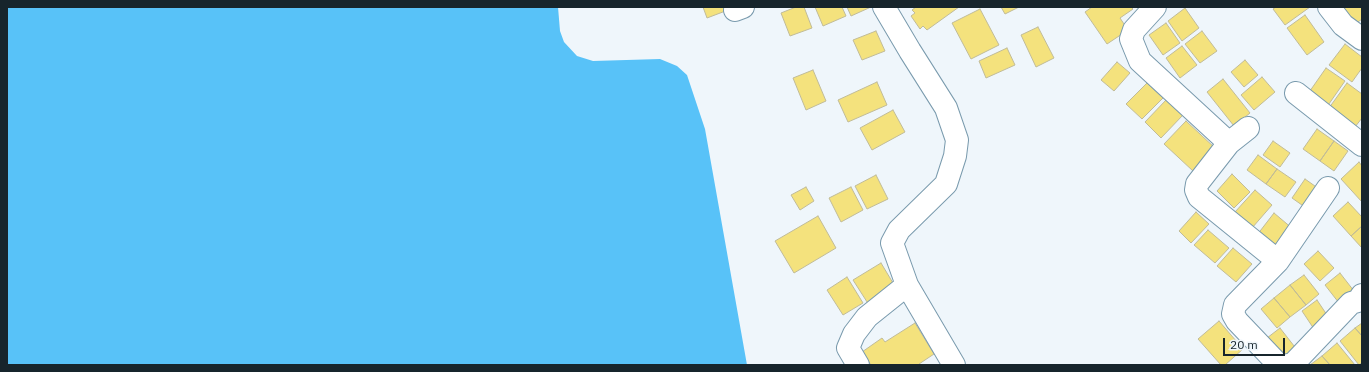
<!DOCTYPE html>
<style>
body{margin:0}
#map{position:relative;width:1369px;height:372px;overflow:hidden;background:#eff6fb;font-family:"IBM Plex Sans",sans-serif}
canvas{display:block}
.frame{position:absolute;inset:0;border:8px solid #17252c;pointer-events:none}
.scale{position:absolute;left:1223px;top:338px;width:62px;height:18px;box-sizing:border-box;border:2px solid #17252c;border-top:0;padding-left:5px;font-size:12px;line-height:14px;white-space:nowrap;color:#17252c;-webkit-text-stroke:3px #eff6fb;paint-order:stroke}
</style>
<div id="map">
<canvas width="1369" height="372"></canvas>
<div class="frame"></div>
<div class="scale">20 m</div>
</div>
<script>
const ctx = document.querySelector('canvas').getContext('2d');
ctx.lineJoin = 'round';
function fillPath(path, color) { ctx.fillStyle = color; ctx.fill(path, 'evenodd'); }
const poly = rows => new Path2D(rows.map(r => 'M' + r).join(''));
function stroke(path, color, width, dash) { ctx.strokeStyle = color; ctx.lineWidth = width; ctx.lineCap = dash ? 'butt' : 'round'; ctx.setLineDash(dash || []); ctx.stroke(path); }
fillPath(poly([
 [7,7,558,7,560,31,564,42,577,56,593,61,660,59,677,66,687,75,705,129,747,365,7,365]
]), '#58c2f8');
const building = poly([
 [703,7,736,7,707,18,703,7],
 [796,7,804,7,812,28,790,36,781,13,796,7],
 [815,7,842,7,846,16,823,26,815,7],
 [847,7,871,7,851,16,847,7],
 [916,7,959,7,927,30,923,26,920,29,911,16,915,13,912,10,916,7],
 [1001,7,1019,7,1005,14,1001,7],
 [1092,7,1131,7,1133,9,1120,18,1128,30,1107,44,1085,12,1092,7],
 [1276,7,1310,7,1285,25,1273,9,1276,7],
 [1340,7,1362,7,1362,19,1354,25,1340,7],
 [1185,8,1199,28,1182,41,1168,21,1185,8],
 [980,9,999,45,971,59,952,23,980,9],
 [1305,15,1324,42,1307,55,1287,28,1305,15],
 [1166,23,1180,43,1163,55,1149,35,1166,23],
 [1038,27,1054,58,1036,67,1021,35,1038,27],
 [876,31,885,51,862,60,853,40,876,31],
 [1202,31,1217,51,1200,63,1185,44,1202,31],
 [1345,44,1362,57,1362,68,1352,82,1329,65,1345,44],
 [1182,46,1197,65,1180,78,1166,58,1182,46],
 [1007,48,1015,65,986,78,979,61,1007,48],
 [1245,60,1258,75,1244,87,1231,72,1245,60],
 [1117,62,1130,73,1114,91,1101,80,1117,62],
 [1326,68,1345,81,1324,111,1305,98,1326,68],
 [813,70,826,101,806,110,793,78,813,70],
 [1262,77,1275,92,1254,110,1241,95,1262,77],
 [1223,79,1250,113,1234,126,1207,92,1223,79],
 [877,82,887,105,848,122,838,100,877,82],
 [1147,83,1163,98,1142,119,1126,104,1147,83],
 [1347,83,1362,94,1362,118,1355,127,1329,108,1347,83],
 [1167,99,1183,115,1161,138,1145,122,1167,99],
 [893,110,905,132,872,150,860,128,893,110],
 [1186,121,1215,148,1193,171,1164,144,1186,121],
 [1317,129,1334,141,1320,161,1303,149,1317,129],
 [1273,141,1290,153,1280,167,1263,155,1273,141],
 [1334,141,1348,151,1334,171,1320,161,1334,141],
 [1258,155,1277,169,1266,184,1247,170,1258,155],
 [1359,162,1362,166,1362,202,1341,179,1359,162],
 [1277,169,1296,182,1285,197,1266,184,1277,169],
 [1232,174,1250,192,1234,208,1217,191,1232,174],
 [876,175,888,199,867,209,855,186,876,175],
 [1305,179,1322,191,1309,210,1292,198,1305,179],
 [806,187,814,201,800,210,791,195,806,187],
 [851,187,863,210,841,222,829,198,851,187],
 [1255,190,1272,205,1252,228,1235,212,1255,190],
 [1348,202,1362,217,1362,226,1351,236,1333,216,1348,202],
 [1196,212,1209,224,1191,243,1179,231,1196,212],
 [1274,213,1293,229,1276,251,1257,235,1274,213],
 [818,216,836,248,794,273,775,241,818,216],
 [1362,226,1362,248,1351,236,1362,226],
 [1208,230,1229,248,1215,263,1194,245,1208,230],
 [1233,248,1252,264,1236,282,1217,266,1233,248],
 [1318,251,1334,268,1320,281,1304,264,1318,251],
 [881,263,896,288,869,305,853,280,881,263],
 [1340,273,1354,291,1339,303,1325,285,1340,273],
 [1304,275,1319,294,1306,305,1290,285,1304,275],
 [847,277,863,303,843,315,827,290,847,277],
 [1290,285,1306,305,1290,317,1274,298,1290,285],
 [1274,298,1290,317,1277,328,1261,309,1274,298],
 [1317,300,1329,318,1314,329,1302,311,1317,300],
 [1219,321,1243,349,1225,365,1221,365,1198,339,1219,321],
 [915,323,934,354,919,364,920,365,871,365,862,352,882,338,885,342,915,323],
 [1362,323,1362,336,1355,328,1362,323],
 [1280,328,1298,351,1285,361,1267,338,1280,328],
 [1355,328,1362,336,1362,362,1359,365,1340,341,1355,328],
 [1337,343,1355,365,1330,365,1322,356,1337,343],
 [1322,356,1330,365,1310,365,1322,356]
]);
fillPath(building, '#f4e27d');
stroke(building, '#c0bb98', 1);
const street = poly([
 [1155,7,1134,30,1131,39,1140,61,1229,143,1197,184,1196,190,1199,197,1278,261,1235,305,1233,314,1237,321,1279,365],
 [1329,7,1343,25,1362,39],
 [735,10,743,7],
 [1296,93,1362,145],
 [1229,143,1248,128],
 [1278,261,1328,188],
 [907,285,954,365],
 [858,365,848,348,854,334,867,317,907,285,892,243,899,230,946,184,955,156,957,140,946,108,910,51,884,7],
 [1288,365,1293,364,1351,303,1358,301,1362,295]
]);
stroke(street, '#799aad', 24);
stroke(street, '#fff', 22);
</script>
